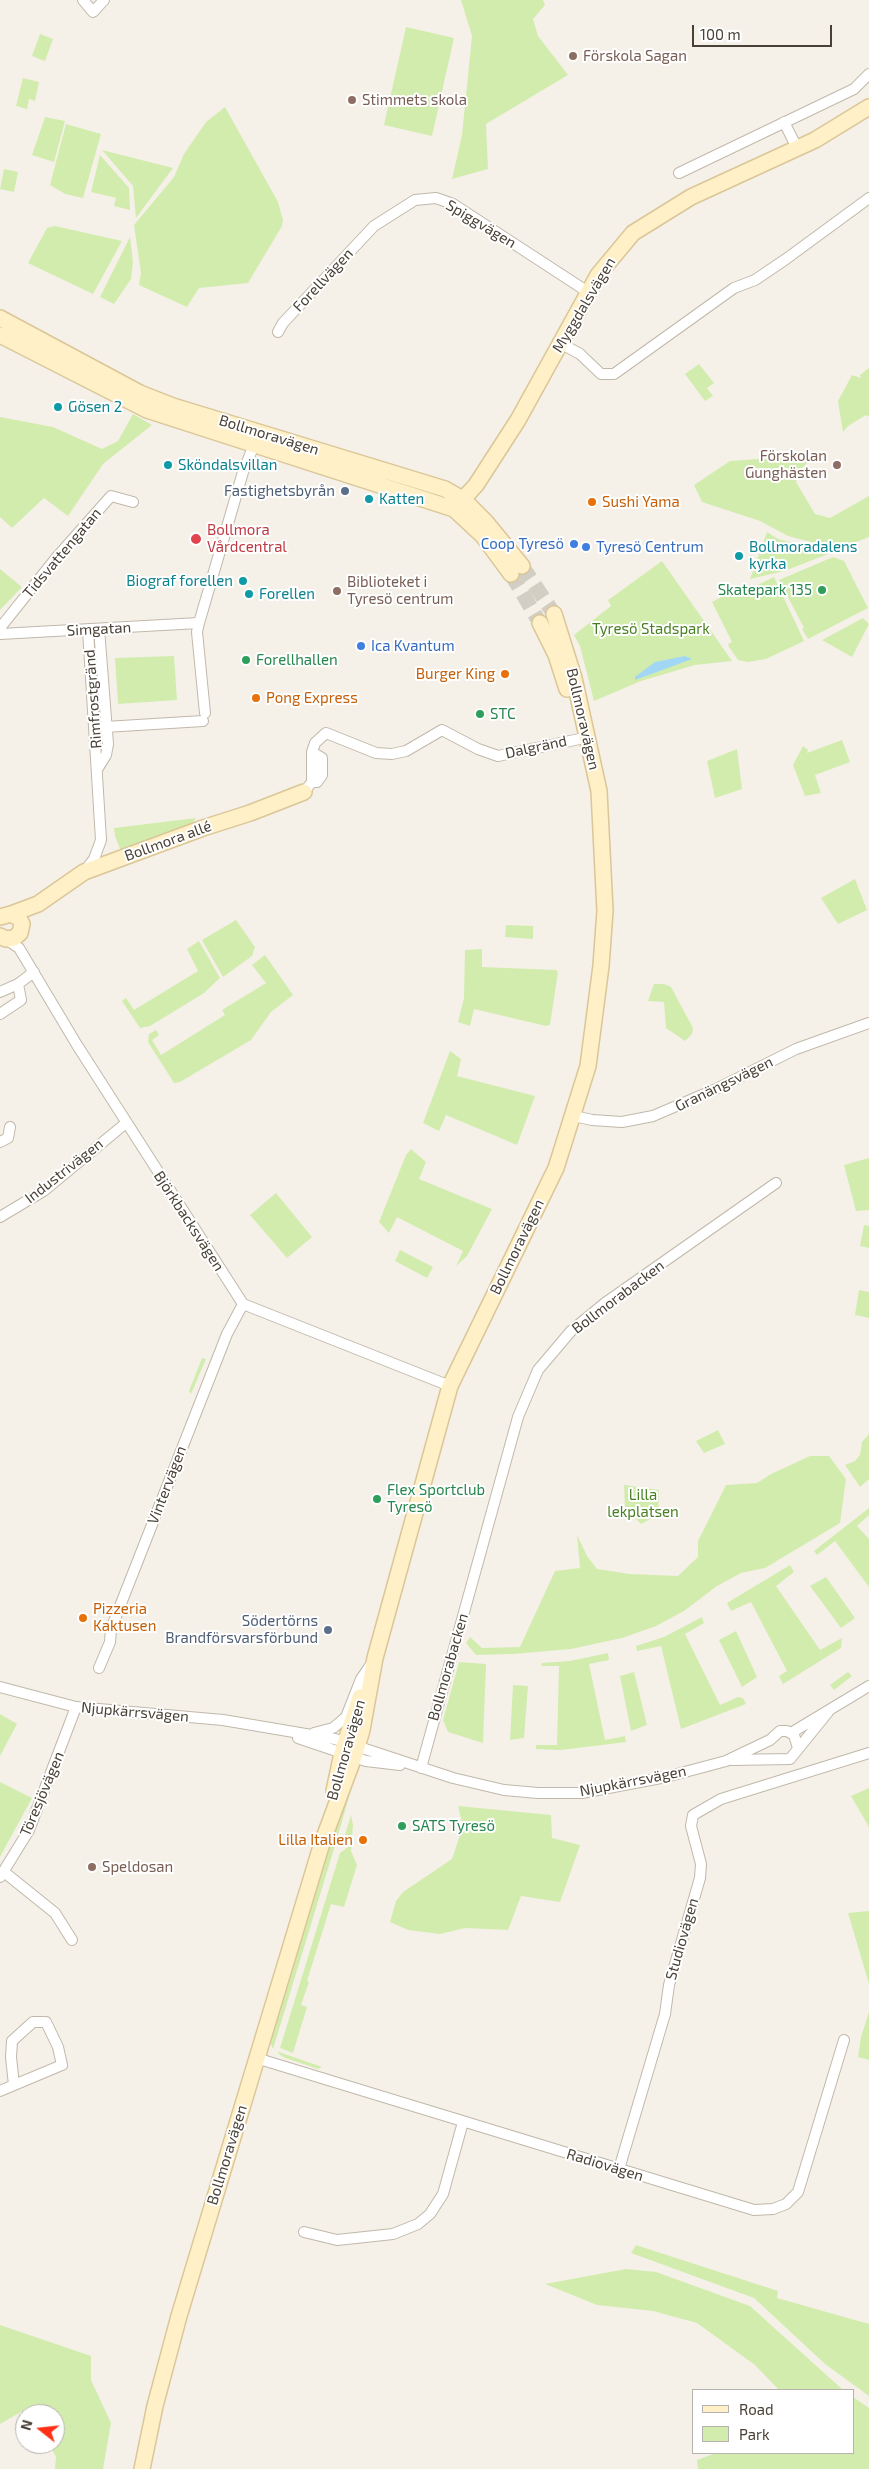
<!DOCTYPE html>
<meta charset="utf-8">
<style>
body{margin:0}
#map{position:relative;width:869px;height:2469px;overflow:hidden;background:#f5f1e8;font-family:"Exo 2",sans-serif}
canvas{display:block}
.legend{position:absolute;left:692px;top:2389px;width:162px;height:65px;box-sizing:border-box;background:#fff;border:1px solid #b6b3af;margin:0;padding:6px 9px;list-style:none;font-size:15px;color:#494136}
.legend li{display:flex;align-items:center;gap:10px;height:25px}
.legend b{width:25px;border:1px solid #b6b3af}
.north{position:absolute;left:15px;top:2404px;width:50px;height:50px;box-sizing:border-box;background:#fff;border:1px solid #b6b3af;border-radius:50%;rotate:286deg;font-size:14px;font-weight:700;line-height:20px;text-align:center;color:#494136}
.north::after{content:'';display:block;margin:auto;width:18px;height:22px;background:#ff3015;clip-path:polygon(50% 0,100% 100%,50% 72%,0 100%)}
.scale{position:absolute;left:692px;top:25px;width:140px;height:22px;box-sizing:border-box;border:2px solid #494136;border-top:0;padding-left:6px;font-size:15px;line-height:18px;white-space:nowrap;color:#494136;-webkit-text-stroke:4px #fff;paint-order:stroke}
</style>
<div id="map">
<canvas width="869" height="2469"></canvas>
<ul class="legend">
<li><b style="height:6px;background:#fff0c8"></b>Road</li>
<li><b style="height:14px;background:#d2ecae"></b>Park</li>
</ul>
<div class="north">N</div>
<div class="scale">100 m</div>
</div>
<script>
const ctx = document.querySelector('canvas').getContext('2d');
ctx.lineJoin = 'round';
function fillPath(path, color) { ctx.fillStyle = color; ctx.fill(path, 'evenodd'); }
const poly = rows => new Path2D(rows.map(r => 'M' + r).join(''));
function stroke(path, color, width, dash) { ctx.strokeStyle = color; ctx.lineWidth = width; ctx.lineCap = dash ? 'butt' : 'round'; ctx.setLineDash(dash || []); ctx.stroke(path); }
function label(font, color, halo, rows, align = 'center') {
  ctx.font = font + ' "Exo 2",sans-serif'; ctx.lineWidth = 4; ctx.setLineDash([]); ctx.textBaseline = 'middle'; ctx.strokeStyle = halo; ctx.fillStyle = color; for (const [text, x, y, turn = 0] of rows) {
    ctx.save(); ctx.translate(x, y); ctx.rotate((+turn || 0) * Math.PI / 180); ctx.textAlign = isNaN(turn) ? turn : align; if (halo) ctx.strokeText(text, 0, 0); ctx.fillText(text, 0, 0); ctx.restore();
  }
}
fillPath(poly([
 [461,0,543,0,545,5,533,19,538,36,568,75,486,124,488,169,452,179,462,135,472,36],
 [406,27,454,38,432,136,384,125],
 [40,34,53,39,45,61,32,56],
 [23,78,39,82,35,101,29,99,27,109,16,106],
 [225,107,278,202,283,220,282,226,248,283,199,288,187,307,139,285,141,273,134,225,174,177,184,154,206,122],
 [45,117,65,121,54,162,32,155],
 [66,124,101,134,83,198,65,194,50,185],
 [102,150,173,168,136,218,133,186],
 [100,155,129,188,130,210,114,206,116,198,91,192],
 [4,169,18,172,14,192,0,189],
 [55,226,122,241,93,294,28,263,47,228],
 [130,237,133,262,131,279,114,304,100,297],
 [699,364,714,383,707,388,713,396,705,401,685,374],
 [869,368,869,417,866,415,848,426,843,432,838,401,852,375,861,378,860,375],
 [133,414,152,425,103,464,68,516,44,498,12,528,0,517,0,417,53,427,102,449,118,441],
 [788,457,811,459,799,471,796,482,815,514,830,518,869,496,869,537,838,549,788,536,760,521,702,502,694,485,730,461],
 [767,532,778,539,831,553,784,571,750,579],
 [833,557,844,561,868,608,808,639,802,629,804,628,779,580],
 [662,561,732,661,695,665,641,681,594,701,580,646,574,635,611,606,608,600,611,598],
 [0,569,22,587,0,610],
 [774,577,804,641,766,659,748,662,738,660,729,647,728,644,732,642,712,602,739,588,745,591],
 [863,618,869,624,852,657,822,640],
 [174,656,177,700,118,704,115,658],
 [842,740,850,762,815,775,821,793,805,796,793,765,803,746,808,750,807,753],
 [737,749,742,789,715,798,707,761],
 [196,818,191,825,122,854,115,836,114,828],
 [855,879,867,910,838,924,821,898],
 [236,920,255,947,252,956,223,977,202,940],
 [506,925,533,926,533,939,505,937],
 [199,941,220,978,204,993,150,1026,140,1028,122,1001,126,998,134,1010,198,971,187,949],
 [482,949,482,967,556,970,558,972,550,1025,546,1026,474,1009,470,1026,458,1022,464,998,465,950],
 [265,955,293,995,271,1012,251,1040,180,1082,174,1083,148,1042,149,1034,156,1030,159,1035,152,1040,161,1055,225,1015,222,1010,266,983,252,965],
 [654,984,664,984,671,987,693,1028,692,1034,685,1041,666,1028,664,1002,648,1001],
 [450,1051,461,1059,457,1076,535,1096,517,1145,446,1115,439,1131,423,1123],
 [411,1149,426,1162,419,1179,492,1209,467,1256,456,1266,463,1251,397,1217,389,1233,379,1222,406,1155],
 [869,1158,869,1210,856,1211,844,1165],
 [276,1193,312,1237,287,1258,250,1215],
 [864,1225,869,1226,869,1248,860,1246],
 [400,1250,433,1267,427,1278,395,1261],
 [859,1290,869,1292,869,1318,855,1315],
 [202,1358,206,1359,191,1394,189,1391],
 [718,1430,725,1444,704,1453,696,1441],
 [869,1434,869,1479,860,1487,845,1465,855,1461,860,1455,862,1442],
 [810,1456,829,1456,846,1479,840,1523,765,1568,741,1573,717,1586,684,1611,656,1626,622,1638,571,1649,513,1654,476,1655,466,1643,470,1637,482,1648,520,1647,555,1571,580,1568,577,1535,587,1556,597,1569,630,1574,678,1576,698,1557,698,1541,726,1485,757,1483,771,1474],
 [624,1485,659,1490,658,1515,641,1524,625,1508],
 [869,1508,869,1515,857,1526,869,1539,869,1587,835,1541,817,1555,814,1551],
 [790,1565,794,1572,776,1586,820,1650,842,1638,841,1648,783,1684,779,1676,787,1671,751,1602,731,1611,727,1603],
 [826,1577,855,1618,841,1628,810,1586],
 [702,1617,704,1623,685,1634,720,1705,738,1697,743,1698,746,1704,681,1729,661,1646,637,1651,636,1646,664,1637],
 [736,1631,757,1677,742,1687,719,1640],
 [608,1653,609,1660,589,1664,605,1740,625,1736,626,1742,561,1750,536,1749,536,1745,557,1745,559,1666,541,1666,542,1663,570,1661],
 [459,1662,486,1664,483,1743,448,1732,443,1720],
 [634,1672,647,1725,631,1731,620,1676],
 [848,1672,852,1676,834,1690,830,1685],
 [513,1685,528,1686,524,1738,510,1740],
 [0,1714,17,1724,0,1756],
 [355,1776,334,1849,273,2049,269,2040,335,1829],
 [0,1782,32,1798,0,1857],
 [869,1788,869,1827,851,1796],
 [458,1806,551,1815,552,1838,580,1845,560,1902,521,1896,508,1930,465,1928,440,1934,408,1930,390,1922,396,1901,403,1892,452,1859,463,1826],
 [351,1815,353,1825,352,1837,342,1845],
 [352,1844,351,1851,357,1865,344,1907,331,1904,322,1933,307,1981,309,1982,301,2005,307,2007,293,2053,280,2048,340,1853],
 [869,1911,869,1984,848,1913],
 [869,2012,869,2060,858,2057,861,2037],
 [278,2053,279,2052,322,2067,318,2069,283,2057],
 [636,2245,778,2291,777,2298,869,2324,869,2396,825,2364,754,2298,631,2253],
 [626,2269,656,2272,750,2306,843,2390,779,2390,755,2365,697,2323,653,2311,597,2305,545,2284],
 [0,2325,91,2356,91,2380,111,2423,103,2469,55,2469,56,2457,49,2444,55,2444,55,2414,31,2414,28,2408,0,2424],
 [853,2397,869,2408,869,2469,698,2469,697,2460,716,2453,853,2453]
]), '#d2ecae');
fillPath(poly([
 [685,656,692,659,635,680,635,677,655,662]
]), '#a1d6f5');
stroke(poly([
 [522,566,554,614],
 [511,574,540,623]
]), '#d3cec4', 15, [15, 8]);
const street = poly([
 [83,0,93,12,104,0],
 [784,122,797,148],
 [679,173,854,89,869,74],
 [278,332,283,323,374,226,415,200,436,198,453,204,588,292],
 [560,343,580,354,601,374,614,374,734,288,755,280,786,259,869,198],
 [0,628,56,558,111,496,133,502],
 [0,634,199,623],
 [205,713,197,632,199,623,243,472,254,445],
 [105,727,203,721],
 [98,768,106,755,108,744,99,629],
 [312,782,317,782,322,775,322,758,312,752],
 [304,792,312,782,312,752,315,743,326,733,376,753,392,754,406,751,442,730,478,749,498,756,589,737],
 [84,872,94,859,101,840,88,630],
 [6,939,19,948,77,1045,243,1304,450,1386],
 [0,992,18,984,34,972],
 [0,1014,21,1000,18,984],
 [574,1116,592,1120,622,1122,653,1116,716,1089,796,1049,869,1023],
 [0,1142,8,1138,10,1127],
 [0,1217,45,1190,126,1123],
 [99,1668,110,1642,111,1629,227,1334,243,1304],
 [0,1687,76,1707,223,1720,335,1739,453,1778,504,1790,538,1793,582,1793,666,1777,726,1761,770,1740,780,1731,787,1731,794,1735,798,1748],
 [314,1733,333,1728,346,1717,361,1679,372,1663],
 [791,1733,869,1686],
 [298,1738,366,1761,400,1765],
 [732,1760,790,1759,828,1712],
 [421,1768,518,1417,538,1370,571,1331,605,1303,776,1183],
 [4,1872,55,1913,72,1940],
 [0,1877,29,1830,76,1707],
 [256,2058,754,2210,773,2209,786,2204,798,2192,844,2040],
 [0,2091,62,2065,58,2047,46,2022,33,2022,12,2041,11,2057,14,2085],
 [619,2169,665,2014,669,1985,700,1878,701,1864,691,1826,693,1815,721,1799,869,1753],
 [304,2232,337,2240,393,2234,418,2224,430,2214,443,2194,463,2122]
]);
const secondary = poly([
 [0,318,140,393,173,406,445,489,464,500,485,521,522,566],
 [0,335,147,410,454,509,483,536,511,574],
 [454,509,476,485,518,420,598,275,633,233,691,197,815,140,869,107],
 [540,623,556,655,567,689],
 [11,914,38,904,84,872,203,828,250,813,304,792],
 [0,917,11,914,19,918,22,924,20,933,14,938,6,939,0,936],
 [334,1791,342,1753,360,1697],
 [142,2469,155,2406,179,2316,322,1843,354,1757,362,1730,375,1658,450,1386,556,1168,588,1066,601,966,605,911,599,791,574,678,554,614]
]);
stroke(street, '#c1b8aa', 12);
stroke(secondary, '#dbc697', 18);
stroke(street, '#fff', 10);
stroke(secondary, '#fff0c8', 15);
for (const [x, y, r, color] of [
 [573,56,5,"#8d6e63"],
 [352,100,5,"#8d6e63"],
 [58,407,5,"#0f9aa8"],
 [168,465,5,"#0f9aa8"],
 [837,465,5,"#8d6e63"],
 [345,491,5,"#5c6f8a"],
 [369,499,5,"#0f9aa8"],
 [592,502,5,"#e8710a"],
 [196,539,6,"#e0444e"],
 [574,544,5,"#3f7fe0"],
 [586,547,5,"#3f7fe0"],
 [739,556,5,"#0f9aa8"],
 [243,581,5,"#0f9aa8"],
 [822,590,5,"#2e9e5b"],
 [337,591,5,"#8d6e63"],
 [249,594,5,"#0f9aa8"],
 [361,646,5,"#3f7fe0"],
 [246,660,5,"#2e9e5b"],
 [505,674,5,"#e8710a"],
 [256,698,5,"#e8710a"],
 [480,714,5,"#2e9e5b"],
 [377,1499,5,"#2e9e5b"],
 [83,1618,5,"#e8710a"],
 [328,1630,5,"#5c6f8a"],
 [402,1826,5,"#2e9e5b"],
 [363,1840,5,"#e8710a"],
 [92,1867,5,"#8d6e63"]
]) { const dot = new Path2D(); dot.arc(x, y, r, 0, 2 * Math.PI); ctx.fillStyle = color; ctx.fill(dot); stroke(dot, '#fff', 2); }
label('15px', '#785e54', '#fff', [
 ["Förskola Sagan",583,56],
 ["Stimmets skola",362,100],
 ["Förskolan",827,456,"right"],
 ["Gunghästen",827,473,"right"],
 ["Biblioteket i",347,582],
 ["Tyresö centrum",347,599],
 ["Speldosan",102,1867]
], 'left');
label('15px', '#494136', '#fff', [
 ["Spiggvägen",481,224,31],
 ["Forellvägen",323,280,-47],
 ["Myggdalsvägen",584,305,-59],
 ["Bollmoravägen",269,435,17],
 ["Tidsvattengatan",62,553,-50],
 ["Simgatan",99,629,-3],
 ["Rimfrostgränd",93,699,-94],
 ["Bollmoravägen",583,719,77],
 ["Dalgränd",536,747,-12],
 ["Bollmora allé",168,841,-20],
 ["Granängsvägen",724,1084,-26],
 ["Industrivägen",64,1171,-38],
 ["Björkbacksvägen",189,1221,57],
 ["Bollmoravägen",517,1247,-64],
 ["Bollmorabacken",618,1297,-37],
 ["Vintervägen",167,1485,-69],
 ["Bollmorabacken",448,1667,-74],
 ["Njupkärrsvägen",135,1712,5],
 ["Bollmoravägen",346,1750,-74],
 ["Njupkärrsvägen",633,1781,-11],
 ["Töresjövägen",42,1794,-67],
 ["Studiovägen",682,1939,-74],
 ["Bollmoravägen",227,2155,-73],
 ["Radiovägen",605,2165,17]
]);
label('15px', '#0d838f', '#fff', [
 ["Gösen 2",68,407],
 ["Sköndalsvillan",178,465],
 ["Katten",379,499],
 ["Bollmoradalens",749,547],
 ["kyrka",749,564],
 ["Biograf forellen",233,581,"right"],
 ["Forellen",259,594]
], 'left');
label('15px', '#4e5e75', '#fff', [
 ["Fastighetsbyrån",335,491],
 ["Södertörns",318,1621],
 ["Brandförsvarsförbund",318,1638]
], 'right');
label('15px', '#c56008', '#fff', [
 ["Sushi Yama",602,502],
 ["Burger King",495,674,"right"],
 ["Pong Express",266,698],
 ["Pizzeria",93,1609],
 ["Kaktusen",93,1626],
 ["Lilla Italien",353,1840,"right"]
], 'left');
label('15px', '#be3a42', '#fff', [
 ["Bollmora",207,530],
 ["Vårdcentral",207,547]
], 'left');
label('15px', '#366cbe', '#fff', [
 ["Coop Tyresö",564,544,"right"],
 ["Tyresö Centrum",596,547],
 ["Ica Kvantum",371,646]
], 'left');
label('15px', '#27864d', '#fff', [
 ["Skatepark 135",812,590,"right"],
 ["Forellhallen",256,660],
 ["STC",490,714],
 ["Flex Sportclub",387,1490],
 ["Tyresö",387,1507],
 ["SATS Tyresö",412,1826]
], 'left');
label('15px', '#4a8024', '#fff', [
 ["Tyresö Stadspark",651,629],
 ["Lilla",643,1495],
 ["lekplatsen",643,1512]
]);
</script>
